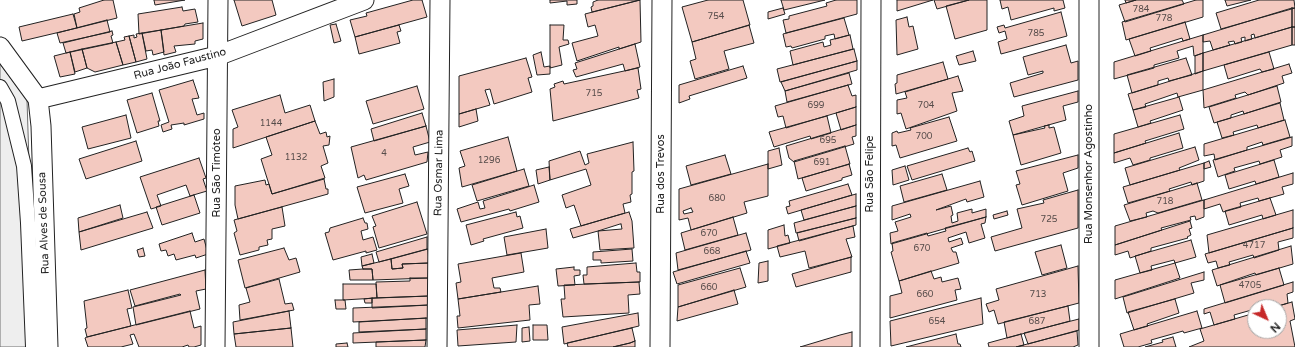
<!DOCTYPE html>
<meta charset="utf-8">
<style>
body{margin:0}
#map{position:relative;width:1295px;height:347px;overflow:hidden;background:#fff;font-family:"Varela Round",sans-serif}
canvas{display:block}
.north{position:absolute;left:1247px;top:299px;width:40px;height:40px;box-sizing:border-box;background:#fff;border:1px solid #a7a7a7;border-radius:50%;rotate:136deg;font-size:11px;font-weight:700;line-height:16px;text-align:center;color:#222}
.north::after{content:'';display:block;margin:auto;width:14px;height:18px;background:#c62828;clip-path:polygon(50% 0,100% 100%,50% 72%,0 100%)}
</style>
<div id="map">
<canvas width="1295" height="347"></canvas>
<div class="north">N</div>
</div>
<script>
const ctx = document.querySelector('canvas').getContext('2d');
ctx.lineJoin = 'round';
function fillPath(path, color) { ctx.fillStyle = color; ctx.fill(path, 'evenodd'); }
const poly = rows => new Path2D(rows.map(r => 'M' + r).join(''));
function stroke(path, color, width, dash) { ctx.strokeStyle = color; ctx.lineWidth = width; ctx.lineCap = dash ? 'butt' : 'round'; ctx.setLineDash(dash || []); ctx.stroke(path); }
function label(font, color, halo, rows, align = 'center') {
  ctx.font = font + ' "Varela Round",sans-serif'; ctx.lineWidth = 3; ctx.setLineDash([]); ctx.textBaseline = 'middle'; ctx.strokeStyle = halo; ctx.fillStyle = color; for (const [text, x, y, turn = 0] of rows) {
    ctx.save(); ctx.translate(x, y); ctx.rotate((+turn || 0) * Math.PI / 180); ctx.textAlign = isNaN(turn) ? turn : align; if (halo) ctx.strokeText(text, 0, 0); ctx.fillText(text, 0, 0); ctx.restore();
  }
}
const green = poly([
 [0,64,27,100,35,347,0,347,0,64]
]);
fillPath(green, '#eee');
stroke(green, '#6f6f6f', 1);
const building = poly([
 [104,0,113,0,117,18,77,28,74,14,80,12,79,8,104,0],
 [154,0,185,0,155,5,154,0],
 [234,0,272,0,276,15,242,26,234,0],
 [422,0,427,17,355,37,350,20,367,16,366,13,413,0,422,0],
 [550,0,577,0,577,4,567,5,567,1,550,3,550,0],
 [598,0,640,0,592,12,591,7,593,6,593,2,598,0],
 [640,0,641,42,619,49,619,47,577,61,572,43,598,36,595,25,588,27,585,14,640,0],
 [708,0,743,0,750,25,692,42,682,7,708,0],
 [781,0,825,0,784,10,781,0],
 [836,0,857,0,857,14,786,33,783,20,789,19,789,16,827,6,826,3,836,0],
 [897,0,933,0,897,11,897,0],
 [934,0,969,0,937,9,934,0],
 [969,0,987,0,987,30,955,39,946,6,969,0],
 [1000,0,1063,0,1065,8,1054,11,1054,8,1011,20,1008,7,1002,9,1000,0],
 [1125,0,1136,0,1126,3,1125,0],
 [1136,0,1182,0,1184,4,1125,22,1119,5,1136,0],
 [1196,0,1203,0,1203,17,1126,40,1122,22,1196,0],
 [1225,0,1251,0,1227,6,1225,0],
 [1259,0,1294,0,1295,8,1221,29,1216,13,1259,0],
 [182,7,183,11,195,9,198,22,185,24,184,26,139,34,138,14,182,7],
 [783,8,785,14,768,19,768,12,783,8],
 [1292,8,1295,8,1295,27,1292,27,1292,8],
 [1292,8,1292,27,1255,38,1254,34,1251,35,1252,39,1245,41,1245,37,1241,38,1242,42,1235,44,1234,41,1228,42,1230,45,1213,50,1210,41,1203,42,1203,35,1292,8],
 [1061,12,1067,36,1001,54,998,42,1007,39,1005,31,999,33,997,27,1004,25,1005,28,1061,12],
 [73,14,77,28,22,41,19,27,73,14],
 [907,17,909,27,913,26,918,49,897,55,896,20,907,17],
 [844,18,849,35,835,39,834,34,825,36,825,39,792,48,791,46,786,47,783,34,844,18],
 [107,20,110,32,60,43,57,33,107,20],
 [1185,22,1190,39,1183,41,1182,38,1150,48,1151,51,1135,56,1129,39,1185,22],
 [203,23,203,39,195,41,195,44,174,46,176,52,164,55,161,30,203,23],
 [336,24,341,41,334,43,330,25,336,24],
 [399,25,401,31,397,32,400,43,359,54,355,37,399,25],
 [550,25,564,25,563,40,568,40,569,44,559,47,562,65,550,68,550,25],
 [749,25,754,43,724,51,729,69,695,79,690,61,696,59,692,42,749,25],
 [1292,27,1295,27,1295,45,1292,45,1292,27],
 [1292,27,1292,45,1203,71,1203,53,1292,27],
 [161,30,164,52,153,55,152,50,146,51,142,33,161,30],
 [112,31,113,35,111,36,113,43,66,53,63,43,112,31],
 [142,33,147,59,136,62,129,36,134,35,134,38,137,37,136,34,142,33],
 [850,35,853,49,793,65,790,51,823,42,824,47,831,45,830,40,850,35],
 [1203,35,1203,53,1194,56,1193,46,1177,51,1179,58,1154,65,1154,68,1114,79,1114,62,1203,35],
 [129,36,136,62,123,65,116,42,125,40,124,37,129,36],
 [116,42,123,65,95,72,87,68,82,49,116,42],
 [635,44,640,67,625,71,623,64,576,77,573,70,577,69,575,63,635,44],
 [1066,45,1071,63,1078,61,1078,80,1014,97,1010,83,1043,73,1043,71,1028,75,1023,57,1066,45],
 [82,49,87,68,75,72,70,52,82,49],
 [854,49,857,61,780,82,777,69,854,49],
 [973,51,976,61,959,65,956,56,973,51],
 [70,52,75,74,60,77,54,56,70,52],
 [541,52,544,67,550,66,550,74,537,75,533,55,541,52],
 [1269,52,1274,69,1262,72,1260,69,1228,79,1224,65,1269,52],
 [1203,53,1203,71,1195,74,1195,56,1203,53],
 [526,58,532,77,528,78,532,92,494,104,490,89,485,90,490,105,459,114,459,76,526,58],
 [1186,58,1192,75,1169,81,1168,78,1158,81,1158,85,1132,93,1127,75,1186,58],
 [857,61,857,70,785,91,781,82,857,61],
 [943,62,948,79,896,94,895,84,897,83,897,75,943,62],
 [1289,64,1292,73,1282,76,1284,83,1248,95,1245,92,1235,95,1236,98,1204,108,1203,90,1289,64],
 [743,66,747,78,689,96,690,99,679,103,679,85,743,66],
 [638,68,641,89,637,90,639,98,553,121,550,89,555,87,554,84,563,81,564,84,638,68],
 [1203,71,1203,90,1178,97,1177,93,1145,104,1146,107,1133,110,1128,94,1203,71],
 [849,73,852,84,787,102,785,91,849,73],
 [958,76,963,91,952,93,957,111,906,129,901,113,897,114,897,100,907,98,905,92,958,76],
 [334,79,334,97,324,101,323,82,334,79],
 [193,80,199,98,192,99,197,115,204,113,204,119,184,125,184,123,171,125,172,129,163,132,161,125,169,122,159,90,193,80],
 [848,85,852,96,856,95,856,107,786,128,783,116,778,117,775,106,848,85],
 [417,86,424,109,373,124,366,101,417,86],
 [1277,86,1281,102,1244,114,1243,111,1231,115,1231,118,1214,123,1209,107,1277,86],
 [1078,91,1078,102,1063,106,1066,120,1013,135,1009,121,1024,116,1022,106,1078,91],
 [152,93,160,121,158,121,159,126,137,133,127,100,152,93],
 [280,95,285,113,310,105,315,121,233,148,233,129,238,127,232,110,280,95],
 [1179,97,1183,110,1150,121,1151,123,1138,127,1133,110,1179,97],
 [1280,103,1284,120,1258,128,1257,125,1233,132,1234,135,1222,138,1217,122,1280,103],
 [856,107,856,125,841,130,836,113,856,107],
 [476,109,478,121,459,127,459,114,476,109],
 [422,113,426,126,374,141,371,129,422,113],
 [126,115,131,138,88,149,82,127,126,115],
 [1180,115,1184,129,1145,141,1146,143,1114,153,1114,134,1180,115],
 [827,116,831,133,811,139,810,136,774,147,769,132,827,116],
 [949,117,957,141,900,158,896,145,892,146,892,133,897,131,898,133,911,130,910,128,949,117],
 [1285,120,1290,137,1263,145,1262,142,1247,147,1247,150,1215,160,1214,154,1204,156,1204,144,1285,120],
 [315,121,320,134,326,132,327,137,330,136,329,145,323,146,328,163,321,166,325,178,272,194,261,159,272,155,266,137,315,121],
 [856,125,856,136,852,137,854,144,794,162,789,158,786,146,856,125],
 [1049,125,1049,128,1054,127,1061,153,1021,165,1013,135,1045,128,1044,126,1049,125],
 [426,126,430,142,413,147,415,155,428,152,427,162,366,180,364,175,358,178,351,147,426,126],
 [1179,133,1183,148,1150,158,1150,160,1133,165,1130,158,1114,163,1114,153,1179,133],
 [508,137,517,171,462,187,459,168,465,166,460,151,508,137],
 [1292,137,1292,146,1280,150,1282,157,1260,164,1259,161,1234,168,1235,171,1218,177,1213,160,1292,137],
 [136,141,142,161,86,179,79,159,136,141],
 [633,142,634,171,632,172,632,194,630,195,631,202,623,204,625,213,581,226,574,205,566,208,562,195,591,185,586,169,550,180,549,161,580,151,585,165,589,163,587,154,633,142],
 [845,146,850,164,798,179,794,161,845,146],
 [1195,147,1199,160,1179,168,1180,170,1130,185,1125,168,1195,147],
 [779,148,782,165,768,169,768,151,779,148],
 [968,148,970,152,972,151,975,161,912,180,907,166,968,148],
 [725,155,731,174,691,185,686,166,725,155],
 [1078,155,1078,168,1063,173,1068,191,1022,205,1016,185,1020,184,1016,171,1078,155],
 [199,158,206,178,203,179,207,191,190,196,186,185,157,195,161,206,151,209,140,177,199,158],
 [1274,160,1279,177,1256,184,1255,181,1229,189,1225,175,1274,160],
 [1209,161,1211,167,1204,169,1204,163,1209,161],
 [1204,163,1204,181,1192,185,1191,182,1169,189,1170,191,1128,203,1123,187,1204,163],
 [768,164,768,196,744,202,747,213,691,230,688,218,679,220,679,189,768,164],
 [691,208,693,212,684,214,683,211,691,208],
 [849,164,852,175,842,178,842,180,806,191,802,178,849,164],
 [905,166,909,180,893,185,892,170,905,166],
 [549,167,550,180,538,184,536,170,549,167],
 [524,169,529,186,477,201,472,185,524,169],
 [1293,173,1293,184,1282,187,1284,194,1259,201,1258,198,1240,203,1241,207,1223,212,1220,204,1204,209,1204,200,1293,173],
 [405,174,409,186,399,189,403,203,365,213,357,187,405,174],
 [942,174,947,190,904,202,900,186,942,174],
 [324,179,326,189,328,189,328,194,238,219,235,205,235,186,265,180,266,185,269,184,272,194,324,179],
 [980,181,984,197,967,202,966,199,936,210,951,206,953,215,951,216,952,223,958,221,957,213,972,209,972,213,986,209,986,217,891,244,890,233,898,231,895,222,911,217,910,214,892,220,892,206,980,181],
 [1197,183,1202,200,1158,213,1153,211,1146,213,1147,217,1130,221,1124,205,1197,183],
 [848,184,852,195,788,214,786,207,790,206,789,201,848,184],
 [534,185,539,202,510,211,509,209,461,222,457,209,478,202,480,209,485,208,483,201,534,185],
 [1078,190,1078,228,995,251,991,237,1022,228,1017,209,1044,203,1043,200,1078,190],
 [856,194,856,206,804,220,801,210,856,194],
 [194,195,200,213,162,225,156,207,194,195],
 [1270,198,1276,215,1263,219,1262,215,1229,225,1225,211,1270,198],
 [1204,200,1204,217,1196,220,1195,216,1190,217,1191,220,1161,228,1162,230,1115,245,1115,226,1204,200],
 [417,202,427,234,379,248,373,227,376,226,372,216,417,202],
 [120,205,123,218,79,232,78,218,120,205],
 [856,206,856,218,796,233,794,223,856,206],
 [282,207,285,226,272,229,272,239,267,240,268,245,259,247,259,250,240,255,234,233,237,231,234,220,282,207],
 [1293,210,1293,228,1209,253,1207,235,1293,210],
 [1007,211,1008,215,994,219,993,215,1007,211],
 [147,212,153,228,81,250,79,232,147,212],
 [516,212,517,217,520,216,523,228,483,239,484,241,471,245,466,225,516,212],
 [629,212,632,221,634,248,600,250,598,231,573,238,570,229,629,212],
 [621,224,622,229,598,231,620,224,621,224],
 [733,217,738,235,685,250,681,233,733,217],
 [986,217,985,223,981,224,985,238,969,243,966,232,948,238,949,242,961,238,963,244,951,248,953,252,956,252,959,263,899,281,891,252,893,251,892,243,927,233,928,236,946,231,945,228,986,217],
 [363,218,365,223,367,223,368,229,361,231,363,240,373,237,377,250,366,253,366,251,333,260,325,233,329,232,330,228,363,218],
 [856,218,856,225,799,241,797,233,856,218],
 [1190,221,1192,228,1189,229,1191,235,1187,237,1188,238,1151,248,1151,251,1130,258,1128,251,1115,255,1115,245,1190,221],
 [784,225,785,236,788,235,790,243,768,249,768,230,784,225],
 [853,226,855,237,846,239,852,257,809,268,805,251,780,257,777,246,853,226],
 [1293,228,1293,238,1278,242,1279,250,1254,258,1253,255,1229,262,1230,265,1218,268,1216,261,1208,263,1205,254,1293,228],
 [546,229,548,248,507,255,504,237,546,229],
 [192,233,195,242,204,239,208,254,196,258,195,255,176,260,174,254,168,256,166,250,161,251,159,244,192,233],
 [746,233,751,250,678,270,676,253,746,233],
 [427,237,427,249,379,262,376,252,427,237],
 [1191,240,1196,257,1175,263,1174,260,1151,266,1152,270,1140,273,1135,256,1191,240],
 [1061,245,1067,268,1042,275,1035,252,1061,245],
 [1291,246,1293,264,1256,275,1255,273,1217,286,1212,270,1291,246],
 [143,248,145,256,139,257,137,250,143,248],
 [284,248,289,260,296,258,300,272,245,288,238,260,284,248],
 [428,249,429,263,402,264,403,268,392,269,391,259,428,249],
 [632,249,633,261,601,263,601,260,593,260,593,252,632,249],
 [746,251,750,263,677,284,673,272,746,251],
 [521,253,524,272,492,278,494,288,500,288,501,292,458,299,456,283,461,282,458,264,521,253],
 [372,254,374,263,362,266,361,257,372,254],
 [851,257,851,272,796,287,792,274,851,257],
 [391,259,392,269,403,268,402,264,429,263,429,278,373,280,372,269,363,269,362,266,391,259],
 [768,261,768,281,758,283,759,263,768,261],
 [636,263,637,272,640,272,640,282,584,284,583,275,587,275,587,267,636,263],
 [1175,263,1180,278,1115,299,1115,280,1175,263],
 [1078,266,1079,303,998,324,994,310,989,312,986,304,999,300,996,289,1078,266],
 [574,267,574,270,580,270,580,275,574,276,575,285,558,286,556,269,574,267],
 [740,268,746,287,678,307,678,285,740,268],
 [1279,268,1284,285,1225,303,1220,285,1279,268],
 [363,269,372,269,373,280,350,280,349,270,363,269],
 [205,270,206,289,196,291,200,309,136,325,133,307,181,295,180,294,135,306,130,290,205,270],
 [931,271,934,279,941,277,942,282,958,278,961,289,955,290,957,300,890,318,890,296,902,293,899,281,931,271],
 [1204,272,1204,280,1191,283,1194,293,1127,313,1123,297,1204,272],
 [410,278,429,278,429,296,377,298,376,282,410,281,410,278],
 [279,279,285,304,292,303,294,310,240,320,239,305,250,302,246,288,279,279],
 [639,282,640,294,628,295,629,313,563,317,561,299,565,299,564,285,639,282],
 [1293,282,1293,292,1287,294,1288,303,1275,307,1255,307,1255,309,1234,315,1235,319,1214,325,1210,312,1204,314,1204,309,1293,282],
 [343,284,376,284,377,298,343,300,343,284],
 [538,286,540,304,529,305,530,320,458,328,457,316,460,316,458,299,538,286],
 [128,290,132,308,127,309,131,326,87,337,85,329,87,328,84,301,128,290],
 [734,290,738,304,677,321,678,307,734,290],
 [429,296,429,305,372,308,372,298,429,296],
 [372,298,372,303,365,303,364,299,372,298],
 [981,298,983,324,891,346,890,321,981,298],
 [1175,299,1179,313,1147,324,1148,326,1134,330,1128,312,1175,299],
 [335,300,345,300,346,309,336,309,335,300],
 [1292,302,1295,319,1290,321,1295,347,1189,347,1204,341,1200,329,1255,313,1255,331,1279,331,1279,307,1275,307,1292,302],
 [429,305,429,318,353,322,353,308,429,305],
 [1068,306,1070,321,1007,338,1004,322,1068,306],
 [190,311,194,328,201,326,201,345,194,347,189,347,188,345,182,347,139,347,134,334,130,335,133,344,121,347,88,347,85,338,87,337,190,311],
 [289,311,291,328,234,334,233,322,289,311],
 [1197,311,1202,328,1184,333,1183,331,1151,340,1152,343,1138,347,1124,347,1120,334,1197,311],
 [638,313,639,326,564,344,562,327,638,313],
 [426,318,426,329,359,332,359,322,426,318],
 [1079,319,1079,330,1028,344,1024,333,1079,319],
 [517,325,516,342,458,346,457,330,517,325],
 [533,325,547,325,548,340,533,340,533,325],
 [529,327,530,341,522,342,522,328,529,327],
 [291,328,293,347,236,347,234,334,291,328],
 [632,328,635,341,630,343,613,347,568,347,567,343,632,328],
 [426,329,426,340,353,343,353,333,426,329],
 [1077,331,1078,345,1073,347,1016,347,1077,331],
 [852,332,852,347,800,347,840,335,852,332],
 [956,334,958,344,960,344,961,347,906,347,956,334],
 [1021,334,1024,345,1016,347,989,347,988,343,1021,334],
 [1173,337,1176,347,1145,347,1163,342,1162,340,1173,337],
 [426,340,425,347,376,347,376,342,426,340],
 [635,341,635,347,613,347,630,343,635,341],
 [347,343,348,347,336,347,336,344,347,343]
]);
fillPath(building, '#f3c9c0');
stroke(building, '#222', 1);
const pedestrian = poly([
 [0,87,8,101,24,166,28,223,33,347]
]);
const minor = poly([
 [1089,0,1089,347],
 [0,47,38,99,41,126,48,347],
 [38,99,217,56,364,0],
 [215,347,218,0],
 [437,347,440,0],
 [660,347,662,0],
 [870,347,871,0]
]);
stroke(pedestrian, '#222', 16);
stroke(minor, '#222', 21);
stroke(pedestrian, '#fff', 14);
stroke(minor, '#fff', 19);
label('9px', '#564c4a', null, [
 ["784",1141,10],
 ["754",716,17],
 ["778",1164,19],
 ["785",1036,34],
 ["715",594,94],
 ["699",816,106],
 ["704",926,106],
 ["1144",271,124],
 ["700",924,137],
 ["695",828,141],
 ["4",384,154],
 ["1132",296,158],
 ["1296",489,161],
 ["691",822,163],
 ["680",717,199],
 ["718",1165,202],
 ["725",1049,220],
 ["670",709,234],
 ["4717",1254,246],
 ["670",922,249],
 ["668",712,252],
 ["4705",1250,286],
 ["660",709,288],
 ["660",925,295],
 ["713",1038,295],
 ["654",937,322],
 ["687",1037,322]
]);
label('11px', '#222', '#fff', [
 ["Rua João Faustino",180,64,-15],
 ["Rua São Timóteo",217,173,-90],
 ["Rua Osmar Lima",439,173,-89],
 ["Rua dos Trevos",661,174,-90],
 ["Rua São Felipe",870,174,-90],
 ["Rua Monsenhor Agostinho",1089,174,-90],
 ["Rua Alves de Sousa",44,223,-92]
]);
</script>
